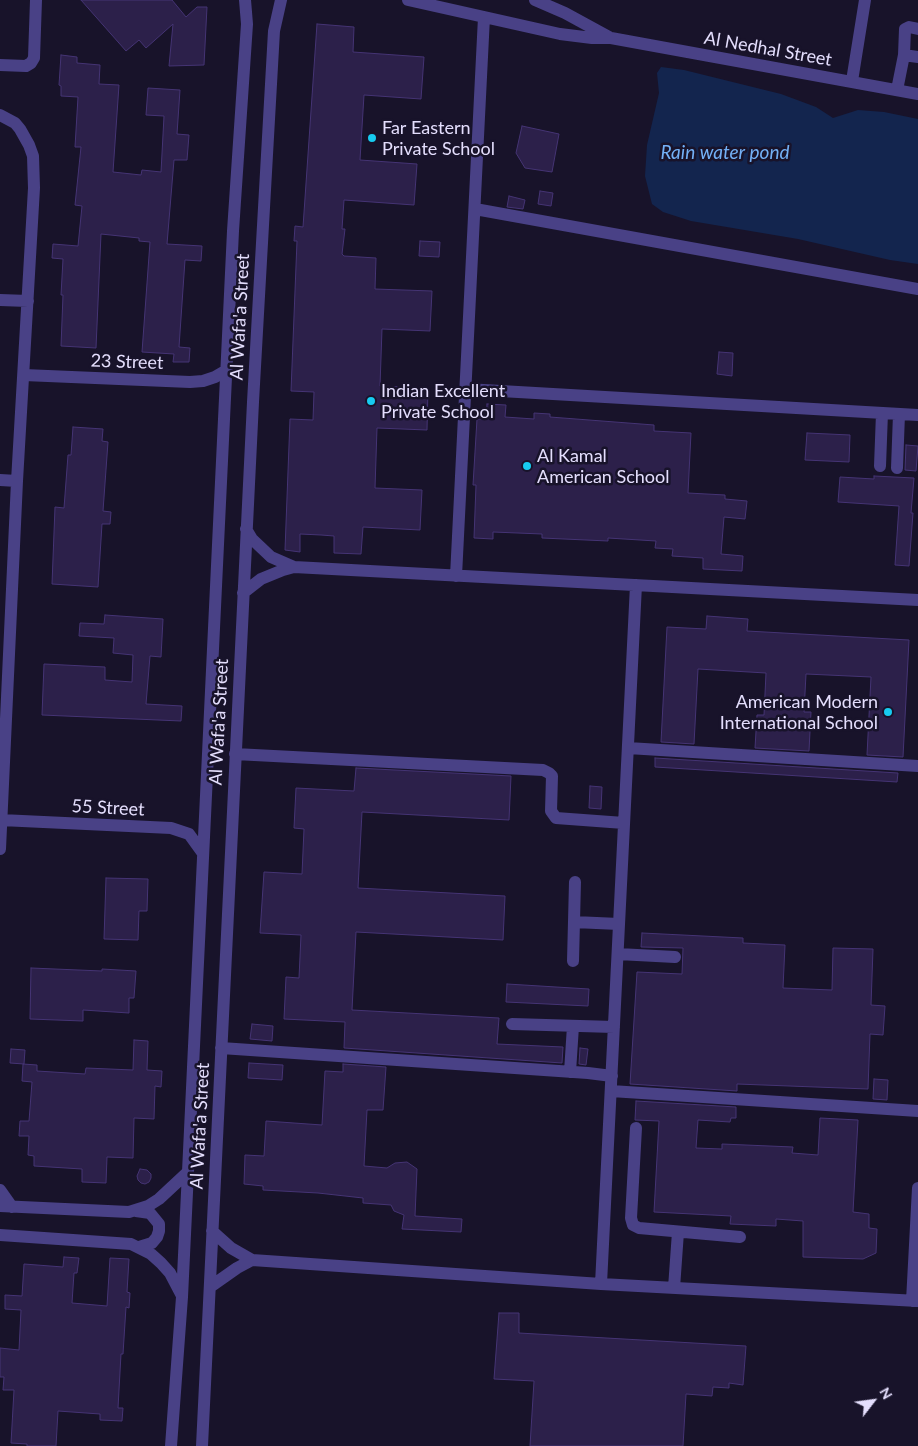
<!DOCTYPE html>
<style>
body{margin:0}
#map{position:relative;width:918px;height:1446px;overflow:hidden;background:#18132a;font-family:Lato,sans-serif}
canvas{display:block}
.north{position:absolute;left:848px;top:1376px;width:50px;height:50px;-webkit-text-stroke:4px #18132a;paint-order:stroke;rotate:60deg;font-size:14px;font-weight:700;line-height:20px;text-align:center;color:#e4defd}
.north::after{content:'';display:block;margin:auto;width:18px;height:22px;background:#e4defd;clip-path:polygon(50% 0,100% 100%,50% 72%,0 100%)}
</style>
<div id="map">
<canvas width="918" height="1446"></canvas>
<div class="north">N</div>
</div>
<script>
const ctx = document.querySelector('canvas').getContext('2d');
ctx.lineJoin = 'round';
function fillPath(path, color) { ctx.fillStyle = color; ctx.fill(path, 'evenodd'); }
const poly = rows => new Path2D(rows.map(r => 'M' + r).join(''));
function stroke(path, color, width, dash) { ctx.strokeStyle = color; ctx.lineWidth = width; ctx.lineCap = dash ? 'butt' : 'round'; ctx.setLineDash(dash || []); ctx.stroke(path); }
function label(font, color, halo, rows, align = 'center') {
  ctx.font = font + ' Lato,sans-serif'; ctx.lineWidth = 5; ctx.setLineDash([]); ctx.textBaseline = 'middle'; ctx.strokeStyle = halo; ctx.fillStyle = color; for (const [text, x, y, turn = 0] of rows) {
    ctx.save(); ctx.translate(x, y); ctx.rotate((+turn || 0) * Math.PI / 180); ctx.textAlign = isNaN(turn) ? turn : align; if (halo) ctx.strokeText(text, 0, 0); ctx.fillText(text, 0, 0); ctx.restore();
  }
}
fillPath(poly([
 [661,67,684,70,781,94,816,107,833,118,858,110,884,112,918,119,918,264,890,260,798,239,691,221,663,212,652,204,645,176,647,145,659,93,657,73]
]), '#13254e');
const building = poly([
 [81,0,172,0,186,17,197,7,207,7,204,65,169,66,173,24,146,48,139,40,126,51,81,0],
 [317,24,354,27,353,52,424,57,421,99,364,95,360,160,417,164,414,205,344,200,342,229,345,229,342,254,344,256,376,258,375,289,432,291,430,331,382,329,380,386,428,388,427,430,377,428,375,488,422,490,420,530,363,527,361,554,334,553,334,536,321,535,300,534,300,552,285,550,290,419,313,420,314,392,291,391,297,241,294,241,295,226,303,227,317,24],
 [61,55,77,57,77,63,100,65,99,84,119,85,113,172,141,175,142,170,161,172,164,116,146,115,148,88,180,90,177,134,189,135,187,160,174,160,167,244,202,246,201,261,185,260,179,347,190,348,189,362,173,362,174,354,142,352,150,242,139,241,139,238,101,234,96,348,61,346,63,295,61,295,63,259,52,258,53,244,78,246,82,206,75,205,81,147,75,147,78,97,61,96,61,86,59,85,61,55],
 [522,126,559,134,552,172,525,168,516,153,522,126],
 [540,191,553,193,551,206,538,204,540,191],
 [509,196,525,200,523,209,507,207,509,196],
 [420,241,440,242,439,257,419,256,420,241],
 [719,352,733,353,732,376,717,374,719,352],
 [487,404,506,405,505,417,534,419,534,413,550,414,550,417,654,425,654,431,691,433,688,493,725,495,725,499,747,501,745,519,724,517,721,554,743,556,742,571,703,569,703,558,672,556,673,549,655,548,656,541,608,538,608,541,542,538,542,534,493,532,493,539,474,538,476,485,473,485,477,419,486,419,487,404],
 [73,427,103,429,102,441,108,442,103,511,111,512,110,524,102,524,98,587,52,584,55,507,64,508,68,455,71,455,73,427],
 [807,433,850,435,849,462,805,460,807,433],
 [906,445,918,446,916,471,905,470,906,445],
 [874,476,914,478,911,513,913,513,909,566,895,565,899,506,838,502,840,477,874,479,874,476],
 [105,615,163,619,161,657,150,656,146,704,182,706,181,721,42,715,44,664,105,667,105,680,132,682,133,655,113,653,114,638,79,636,80,623,104,624,105,615],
 [707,616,748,619,747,631,909,640,903,757,867,755,871,677,806,674,804,712,811,712,809,751,755,748,757,715,764,715,766,673,698,669,694,744,661,742,667,627,706,629,707,616],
 [655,758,898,773,897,782,655,767,655,758],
 [356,768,511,776,509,820,362,812,358,888,505,896,503,940,356,932,352,1010,499,1018,497,1044,563,1047,562,1063,344,1048,345,1022,284,1019,286,977,299,978,301,935,260,933,264,872,302,874,304,829,294,828,296,788,354,791,356,768],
 [590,786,602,787,601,809,589,808,590,786],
 [106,878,148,879,147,911,139,911,138,940,104,939,106,878],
 [642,933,743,938,743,943,785,945,783,988,832,990,833,948,873,949,871,1005,885,1006,883,1035,870,1034,868,1089,737,1084,737,1091,630,1084,637,972,682,974,683,948,641,947,642,933],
 [31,968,102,971,102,969,136,971,134,998,129,998,129,1013,83,1010,83,1021,30,1019,31,968],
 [507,984,589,989,588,1006,506,1002,507,984],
 [252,1024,273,1026,272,1041,250,1039,252,1024],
 [134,1040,148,1041,147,1070,162,1071,161,1087,155,1086,154,1119,134,1118,133,1158,107,1157,106,1183,82,1182,82,1169,34,1166,34,1156,28,1155,29,1136,19,1136,20,1121,29,1121,32,1082,22,1081,23,1064,37,1065,37,1071,85,1074,86,1068,133,1070,134,1040],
 [580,1048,588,1049,586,1065,579,1064,580,1048],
 [11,1049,25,1050,24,1064,10,1063,11,1049],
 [249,1063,283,1065,282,1080,248,1078,249,1063],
 [343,1064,386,1067,383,1110,367,1110,364,1166,387,1168,395,1163,407,1162,417,1169,415,1216,462,1219,461,1232,402,1229,404,1215,394,1211,391,1205,363,1203,363,1198,318,1193,263,1190,263,1186,244,1184,245,1155,264,1156,266,1121,322,1125,325,1071,343,1072,343,1064],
 [874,1079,888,1080,887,1100,873,1099,874,1079],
 [636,1101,736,1107,736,1118,731,1118,730,1122,698,1120,696,1148,722,1149,722,1144,793,1147,792,1153,818,1155,820,1118,858,1120,853,1212,869,1214,869,1228,877,1229,876,1253,863,1259,803,1257,803,1221,776,1219,776,1226,730,1224,731,1216,654,1212,659,1121,635,1120,636,1101],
 [140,1169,147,1170,151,1174,151,1178,149,1182,145,1184,141,1183,138,1180,137,1176,140,1169],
 [64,1257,79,1258,77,1273,74,1273,72,1303,107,1306,110,1258,129,1259,127,1292,130,1293,129,1308,126,1307,123,1354,121,1354,118,1408,123,1408,122,1421,100,1420,100,1414,58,1411,56,1446,27,1446,27,1444,11,1443,14,1390,3,1390,4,1377,0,1377,0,1348,19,1350,21,1310,5,1309,5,1295,22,1296,24,1264,63,1267,64,1257],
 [499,1313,519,1313,519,1333,746,1346,743,1385,729,1383,729,1388,713,1387,712,1396,686,1394,683,1446,530,1446,534,1381,494,1379,499,1313]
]);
fillPath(building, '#2c204a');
stroke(building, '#453474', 1);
stroke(poly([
 [408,0,560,34,592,38,611,38,918,94],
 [535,0,565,13,609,37],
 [904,55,918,57],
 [0,65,26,66,31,63,34,58,36,0],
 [852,81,865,0],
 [897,90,904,55,905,29,909,27,918,29],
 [0,115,15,123,20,129,29,145,33,156,34,188,17,481,0,849],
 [475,209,918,289],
 [0,300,28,301],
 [24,375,190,382,203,381,215,377,227,370],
 [466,389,918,415],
 [880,466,882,413],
 [897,468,899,414],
 [0,480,17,481],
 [246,529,252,539,271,557,294,567],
 [456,576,484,17],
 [243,593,261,579,283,570,294,567,918,600],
 [628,748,918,766],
 [235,754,543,770,549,773,552,776,551,811,556,818,624,823],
 [1,820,171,828,189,834,202,852],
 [574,922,619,924],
 [618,954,675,957],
 [573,961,575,882],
 [512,1024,614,1027],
 [221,1048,588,1073,612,1076],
 [570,1072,573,1026],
 [611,1091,918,1111],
 [636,1128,631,1218,633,1225,639,1228,740,1237],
 [0,1190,12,1207],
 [0,1206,129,1212,148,1206,159,1199,188,1172],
 [136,1211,150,1213,159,1224,159,1231,157,1237,152,1243,139,1247],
 [212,1231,231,1248,252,1260,601,1284,918,1301],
 [0,1235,131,1244,151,1254,161,1263,170,1273,181,1294],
 [601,1284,636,585],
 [210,1287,237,1268,252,1260],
 [674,1288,678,1232],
 [912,1301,918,1188],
 [171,1446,182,1297,233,231,247,24,245,0],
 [202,1446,253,402,274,31,281,0]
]), '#494186', 12);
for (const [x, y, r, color] of [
 [372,138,5,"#17cbf0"],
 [371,401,5,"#17cbf0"],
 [527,466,5,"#17cbf0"],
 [888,712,5,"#17cbf0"]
]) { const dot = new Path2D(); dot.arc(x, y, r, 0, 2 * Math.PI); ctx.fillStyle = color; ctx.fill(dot); stroke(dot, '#18132a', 2); }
label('18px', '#e4defd', '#18132a', [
 ["Al Nedhal Street",768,49,10],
 ["Al Wafa'a Street",240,317,-87],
 ["23 Street",127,362,2],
 ["Al Wafa'a Street",219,722,-87],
 ["55 Street",108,808,3],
 ["Al Wafa'a Street",200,1126,-87]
]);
label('18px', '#e4defd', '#18132a', [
 ["Far Eastern",382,128],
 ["Private School",382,149],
 ["Indian Excellent",381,391],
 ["Private School",381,412],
 ["Al Kamal",537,456],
 ["American School",537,477],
 ["American Modern",878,702,"right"],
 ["International School",878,723,"right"]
], 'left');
label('italic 19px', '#73b0f6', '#18132a', [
 ["Rain water pond",725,153]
]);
</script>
